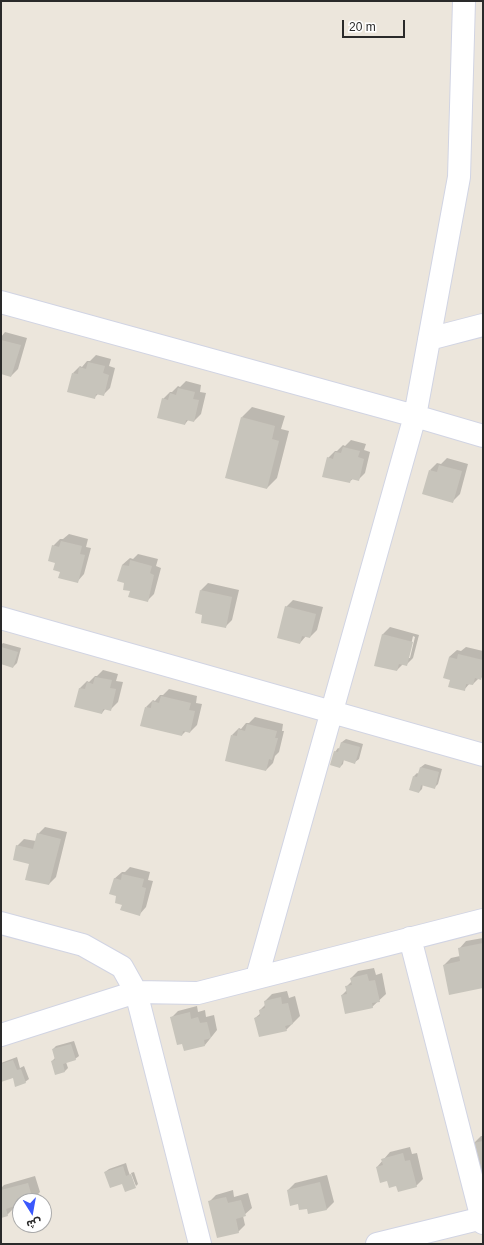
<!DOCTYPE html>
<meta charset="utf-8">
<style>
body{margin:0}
#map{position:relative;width:484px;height:1245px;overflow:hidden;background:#ece6dc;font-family:Helvetica,"Noto Sans Arabic",sans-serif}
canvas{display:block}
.frame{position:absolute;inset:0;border:2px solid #2a2a2a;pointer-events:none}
.north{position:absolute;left:12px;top:1193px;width:40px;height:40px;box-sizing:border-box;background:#fff;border:1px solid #aaa;border-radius:50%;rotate:169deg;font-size:11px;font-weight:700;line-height:16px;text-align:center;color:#2a2a2a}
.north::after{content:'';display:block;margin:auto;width:14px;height:18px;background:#3a58fc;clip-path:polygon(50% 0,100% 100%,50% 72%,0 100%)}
.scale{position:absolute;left:342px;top:20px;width:63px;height:18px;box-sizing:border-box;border:2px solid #2a2a2a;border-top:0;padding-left:5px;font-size:12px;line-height:14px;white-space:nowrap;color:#2a2a2a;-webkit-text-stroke:3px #fff;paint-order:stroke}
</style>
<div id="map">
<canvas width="484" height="1245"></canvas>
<div class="frame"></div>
<div class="north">ش</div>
<div class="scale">20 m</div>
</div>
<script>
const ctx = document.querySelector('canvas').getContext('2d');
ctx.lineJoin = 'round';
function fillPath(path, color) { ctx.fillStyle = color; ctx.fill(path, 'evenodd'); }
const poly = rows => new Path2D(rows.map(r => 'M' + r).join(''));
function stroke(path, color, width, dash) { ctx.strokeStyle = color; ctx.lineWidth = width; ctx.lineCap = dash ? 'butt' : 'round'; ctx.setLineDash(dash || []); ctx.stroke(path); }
fillPath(poly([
 [5,332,27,338,18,369,11,376,1,373,1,337],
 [96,355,111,359,109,366,115,368,110,388,103,395,98,394,94,398,73,373,80,366,82,367,87,361,90,361],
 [186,381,201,385,200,392,206,393,201,414,194,421,189,419,185,424,163,399,170,392,172,392,178,386,180,387],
 [252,407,285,416,281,429,289,431,277,478,267,488,242,417],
 [351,440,366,444,364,450,370,452,365,473,358,480,354,478,349,482,328,458,335,451,337,451,343,445,345,446],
 [447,458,468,464,460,494,452,502,430,470,437,463,441,464],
 [69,534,88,539,86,547,91,548,84,574,77,582,61,571,56,563,53,546,60,539,63,539],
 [138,554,158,559,156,566,161,568,154,594,147,601,131,591,126,582,122,565,130,558,133,559],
 [208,583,239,590,232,620,225,627,204,614,201,590],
 [293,600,323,607,317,630,310,637,306,636,300,643,286,607],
 [390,627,419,635,413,658,406,665,403,664,397,670,375,665,383,634],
 [413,636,415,637,410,658,408,658],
 [3,643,21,648,17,663,13,667,2,664,1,668,1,645],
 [466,647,483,651,483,676,480,679,479,678,473,684,470,683,464,690,451,679,449,657,457,650,461,651],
 [103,670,118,674,116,681,123,682,118,702,110,710,106,708,102,713,75,706,80,688,87,681,89,682,95,676,97,676],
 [169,689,197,696,196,703,202,704,197,725,190,732,186,731,182,735,146,707,153,700,155,701,160,695,163,695],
 [255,717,283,724,282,731,284,731,279,752,275,756,273,763,266,770,232,735,239,728,241,729,246,723,249,723],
 [346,739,363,744,359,759,355,762,344,759,343,764,340,767,335,752,338,748,340,749,342,742],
 [425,764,442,769,438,784,434,788,423,784,422,789,419,792,414,776,417,773,419,774,421,767],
 [45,827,67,832,56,877,49,884,17,846,24,839,36,841,38,834],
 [130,867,150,872,148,880,153,881,146,907,139,915,123,904,118,896,114,879,122,872,125,872],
 [483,938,483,987,444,965,451,958,460,956,459,949,466,941],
 [374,968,376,975,382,973,386,994,372,1007,342,995,347,990,346,987,352,981,351,978,358,971],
 [287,991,289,998,295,996,300,1016,286,1030,255,1018,261,1013,260,1010,266,1004,265,1001,272,994],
 [197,1006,198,1012,205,1010,206,1017,214,1015,217,1030,205,1045,182,1042,171,1018,178,1011],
 [74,1041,79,1056,75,1059,66,1062,68,1068,65,1071,56,1074,52,1061,56,1057,53,1049,56,1046],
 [17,1057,20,1068,24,1066,29,1079,25,1082,13,1077,1,1081,1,1063],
 [481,1136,483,1136,483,1175,474,1143],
 [410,1147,412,1154,417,1153,423,1179,416,1186,397,1185,388,1180,377,1167,390,1152],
 [126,1163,128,1170,134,1187,105,1172,109,1169],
 [134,1172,138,1184,136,1186,131,1173],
 [327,1175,334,1202,327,1209,307,1207,298,1203,288,1190,295,1183],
 [35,1176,40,1192,33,1199,20,1201,20,1203,14,1205,14,1208,7,1215,1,1217,1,1188,4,1185],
 [233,1190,234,1197,248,1193,252,1208,243,1216,245,1225,238,1232,209,1202,216,1195]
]), '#0003');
fillPath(poly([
 [1,340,21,345,11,377,1,374],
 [88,362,105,366,103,373,109,375,104,396,96,394,95,399,67,392,72,373,78,374,79,367,86,369],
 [178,388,195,392,193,399,199,400,194,422,186,420,185,425,157,418,162,398,168,400,170,393,176,395],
 [241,417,275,426,272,439,279,441,267,489,225,478],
 [343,447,360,451,358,457,364,459,359,481,351,479,350,483,322,477,327,457,333,459,335,452,341,453],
 [439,465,462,471,453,503,422,494,429,470,437,472],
 [61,541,82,546,80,554,85,555,78,583,58,578,60,572,53,570,55,563,48,561,52,545,59,547],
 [130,560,152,566,150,573,154,575,148,602,128,597,130,591,123,590,124,583,117,581,122,565,129,566],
 [200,590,232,597,226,628,201,623,202,615,195,613],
 [285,606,316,614,310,638,302,636,300,644,277,638],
 [382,634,413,642,407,666,399,664,397,671,374,666],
 [1,647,18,652,13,668,1,664],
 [458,654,483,660,483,670,481,680,475,678,473,685,466,684,465,691,448,687,450,680,443,678,449,657,457,659],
 [95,677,112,680,110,688,116,689,111,711,103,709,102,714,74,707,79,688,85,689,87,682,93,684],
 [161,696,191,703,189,710,195,711,190,733,183,731,182,736,140,726,145,707,151,708,152,701,159,703],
 [247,724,277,731,275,738,278,738,272,760,269,759,266,771,225,761,231,735,237,736,238,729,245,731],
 [341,742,360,747,355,764,343,760,340,768,330,765,334,751,338,752],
 [420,767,439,772,435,789,421,785,419,793,409,790,413,776,417,777],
 [37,833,61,839,49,885,25,880,29,864,13,860,16,845,33,849],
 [122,874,144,879,142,887,146,888,140,916,120,910,122,905,115,903,116,896,109,894,114,878,121,880],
 [483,943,483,988,449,995,443,965,460,961,458,948],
 [367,974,369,981,375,980,380,1002,372,1003,373,1008,345,1014,341,995,347,994,345,986,352,985,350,978],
 [281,997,282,1004,288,1003,293,1024,285,1026,287,1031,259,1037,254,1018,260,1016,259,1010,265,1008,264,1001],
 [190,1012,191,1019,198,1017,200,1023,207,1022,211,1038,204,1040,205,1046,184,1051,182,1044,177,1045,170,1017],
 [71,1044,76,1060,63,1064,65,1072,55,1075,51,1061,55,1060,52,1049],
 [13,1060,17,1070,21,1069,26,1083,15,1087,13,1078,1,1082,1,1064],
 [483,1141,483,1176,481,1176,473,1143],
 [403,1153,405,1161,410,1160,417,1187,398,1192,396,1186,389,1188,387,1181,380,1183,376,1167,383,1165,381,1159],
 [123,1166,126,1176,131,1174,136,1188,125,1192,122,1184,110,1188,104,1172],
 [320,1182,327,1210,308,1214,307,1209,299,1210,298,1204,290,1206,287,1190],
 [28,1183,33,1200,20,1201,20,1204,6,1209,8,1216,1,1218,1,1190],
 [226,1197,228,1203,241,1200,246,1216,236,1219,239,1233,217,1238,208,1201]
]), '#c7c4bb');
const minor = poly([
 [1,302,415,416,483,436],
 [429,339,483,325],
 [1,618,483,755],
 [1,923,83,945,122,967,136,992,200,1244],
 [410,938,483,1223],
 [257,977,415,416,459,177,464,1],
 [1,1035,136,992,198,993,483,920],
 [377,1244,483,1218]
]);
stroke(minor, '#d1d4e3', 24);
stroke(minor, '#fff', 22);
</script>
